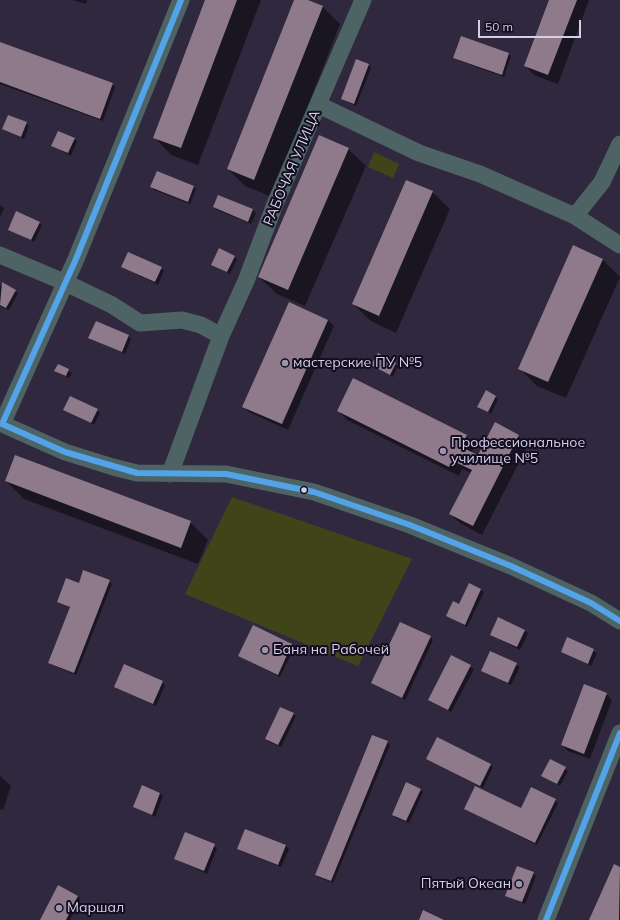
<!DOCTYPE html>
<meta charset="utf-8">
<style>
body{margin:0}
#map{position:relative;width:620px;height:920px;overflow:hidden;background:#30283e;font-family:Mulish,sans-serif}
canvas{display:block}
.scale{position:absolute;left:478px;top:20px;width:103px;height:18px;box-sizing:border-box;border:2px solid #d4cee8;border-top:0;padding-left:5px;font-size:12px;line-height:14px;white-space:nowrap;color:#d4cee8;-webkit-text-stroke:3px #120d1f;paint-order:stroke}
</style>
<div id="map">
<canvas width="620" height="920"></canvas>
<div class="scale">50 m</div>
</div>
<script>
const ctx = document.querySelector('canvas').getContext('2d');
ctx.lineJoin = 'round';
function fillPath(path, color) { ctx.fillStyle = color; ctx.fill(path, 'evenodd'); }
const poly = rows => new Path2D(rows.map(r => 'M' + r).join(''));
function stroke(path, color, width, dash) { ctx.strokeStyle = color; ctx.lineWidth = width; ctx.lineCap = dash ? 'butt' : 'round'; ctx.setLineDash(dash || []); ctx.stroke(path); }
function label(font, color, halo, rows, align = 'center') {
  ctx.font = font + ' Mulish,sans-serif'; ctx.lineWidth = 4; ctx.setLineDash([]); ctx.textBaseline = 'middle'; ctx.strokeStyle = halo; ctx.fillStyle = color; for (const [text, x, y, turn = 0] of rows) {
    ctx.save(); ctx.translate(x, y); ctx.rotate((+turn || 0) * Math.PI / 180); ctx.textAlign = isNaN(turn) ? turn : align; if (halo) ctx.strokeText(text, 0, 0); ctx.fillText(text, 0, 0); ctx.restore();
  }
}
fillPath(poly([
 [374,152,399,164,393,178,368,167],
 [232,497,412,559,358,666,185,594]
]), '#404519');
fillPath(poly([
 [72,0,87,0,86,4],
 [206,0,261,0,198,165,171,155,154,137],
 [295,0,305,0,323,7,340,24,272,197,245,186,228,169],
 [550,0,589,0,558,84,534,75,525,66],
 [0,43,112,84,115,87,103,121,0,84],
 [509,54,511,56,504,77,457,60,454,58],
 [368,65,371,68,356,106,345,101,342,99],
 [26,123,29,126,24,139,3,129],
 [74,139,77,141,71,156,53,146],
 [348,149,366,166,305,306,277,294,259,277],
 [151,187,194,187,196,189,190,204,154,190],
 [432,192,450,209,396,333,371,321,353,304],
 [219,196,253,210,256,213,251,224,217,210,214,207],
 [0,205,4,208,0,218],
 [39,223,42,225,34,242,9,229],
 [234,257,237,259,230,274,213,265],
 [602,259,620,277,566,398,537,386,519,368],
 [122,267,161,268,164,270,158,285],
 [2,284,18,293,9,310,0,306,0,287],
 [328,320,334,326,288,430,249,412,243,406],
 [128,336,131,339,125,354,90,338],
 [395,364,398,366,393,377,372,365],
 [58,365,72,373,69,378,55,371],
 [486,392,498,399,491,414,479,406],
 [64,410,97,410,100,413,94,425],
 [338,410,466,436,476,445,471,453,478,457,518,436,528,445,482,535,460,523,450,514,471,473,462,469,459,476,347,420],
 [6,481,190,522,208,540,198,564,24,499],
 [109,581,112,584,76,675,52,665,49,662,71,608,58,602,79,584],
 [470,584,484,592,467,627,447,615,460,605],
 [499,618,528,633,520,650,491,635],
 [253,627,294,648,280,677,239,656],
 [430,637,433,640,405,700,372,683],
 [567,638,597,653,591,666,562,651],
 [491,652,520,667,511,685,482,671],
 [452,656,474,669,451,712,429,699],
 [162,682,165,685,156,706,115,687],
 [606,694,612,700,590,759,568,751,562,745],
 [293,714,296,716,281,747,269,742,266,739],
 [387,742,390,745,333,883,318,877,316,875],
 [427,759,490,765,493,767,483,788],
 [550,760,568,771,560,786,542,775],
 [0,776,11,786,3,810,0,809],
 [420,790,423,792,409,823,396,818,393,815],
 [160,793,163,796,155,817,134,807],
 [555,800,558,803,537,845,465,809,521,809],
 [245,830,286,846,289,849,281,867,241,851,238,849],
 [186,833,217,848,207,874,175,859],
 [614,865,620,868,620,920,590,920],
 [533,873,536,876,525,904,506,895],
 [78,896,80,899,70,920,41,920]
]), '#0007');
fillPath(poly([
 [205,0,237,0,181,148,153,138],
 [294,0,308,0,323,6,254,180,227,169],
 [549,0,577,0,548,75,524,66],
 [461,36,509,53,502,75,453,58],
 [0,42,113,83,100,119,0,82],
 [356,59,369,64,354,104,341,99],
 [8,115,27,122,21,137,2,129],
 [58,131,75,138,68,153,51,146],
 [319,135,349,148,288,290,258,277],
 [157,171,194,186,188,202,150,187],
 [406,180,433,191,379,316,352,304],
 [218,195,253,209,248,222,213,207],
 [16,211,40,222,31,240,8,230],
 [573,245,603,259,548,382,518,369],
 [219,248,235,256,227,272,211,265],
 [128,252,162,267,155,282,121,267],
 [2,282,16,290,6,308,0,305],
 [289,302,328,320,282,424,242,407],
 [96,321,129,335,122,352,88,338],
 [378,353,396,363,390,375,371,365],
 [58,364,69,369,66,376,54,371],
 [353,378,467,435,461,447,478,455,495,422,519,435,473,526,449,514,472,470,453,461,449,467,337,411],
 [486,390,496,396,488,412,477,407],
 [70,396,98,409,91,423,63,410],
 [15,455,191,521,181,548,5,481],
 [83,570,110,580,74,673,48,663,70,607,57,602,66,578,79,583],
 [469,583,481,589,465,625,446,616,453,601,459,604],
 [498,617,525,630,517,647,490,635],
 [400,622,431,636,402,698,371,683],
 [253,625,292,644,278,675,238,656],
 [567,637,594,649,588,664,561,652],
 [490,651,517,663,508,683,481,671],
 [451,655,471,665,448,710,428,700],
 [124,664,163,681,153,704,114,687],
 [584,684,607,693,584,754,561,745],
 [280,707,294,713,278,745,265,739],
 [372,735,388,741,331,881,315,875],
 [437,737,491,764,480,786,426,759],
 [550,759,566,767,557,784,541,776],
 [406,782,421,789,406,821,392,815],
 [142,785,160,793,152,815,133,807],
 [475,786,521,808,531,787,556,799,535,843,464,809],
 [245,829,286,845,278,865,237,849],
 [185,832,215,844,204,871,174,859],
 [614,864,620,867,619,920,589,920],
 [517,866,534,872,522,902,505,896],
 [58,885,78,896,66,920,40,920],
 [423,910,444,920,419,920]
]), '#8e7a8a');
stroke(poly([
 [319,105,419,153,480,174,575,216,620,245],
 [575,216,602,182,620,144],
 [0,255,64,282,112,305,140,323,182,320,201,325,221,336],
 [0,423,65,452,113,467,137,473,226,474,314,492,410,525,511,566,591,603,620,621],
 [2,424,76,259,181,0],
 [170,474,221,336,246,281,275,204,363,0],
 [546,920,620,733]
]), '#4d6364', 17);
stroke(poly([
 [2,424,65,452,137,473,226,474,314,492,410,525,511,566,591,603,620,621],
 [2,424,76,259,181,0],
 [546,920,620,733]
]), '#53a3e8', 6);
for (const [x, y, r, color] of [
 [285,363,4,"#9b94ac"],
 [443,451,4,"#9b94ac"],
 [304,490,3.5,"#d4cee8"],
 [265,650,4,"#9b94ac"],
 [519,884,4,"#9b94ac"],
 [59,908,4,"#9b94ac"]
]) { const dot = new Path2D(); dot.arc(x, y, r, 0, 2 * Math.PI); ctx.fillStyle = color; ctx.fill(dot); stroke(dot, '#120d1f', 1.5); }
label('14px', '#d4cee8', '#120d1f', [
 ["РАБОЧАЯ УЛИЦА",292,168,-67]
]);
label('14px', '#d4cee8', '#120d1f', [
 ["мастерские ПУ №5",293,363],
 ["Профессиональное",451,443],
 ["училище №5",451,459],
 ["Баня на Рабочей",273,650],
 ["Пятый Океан",511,884,"right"],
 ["Маршал",67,908]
], 'left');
</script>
